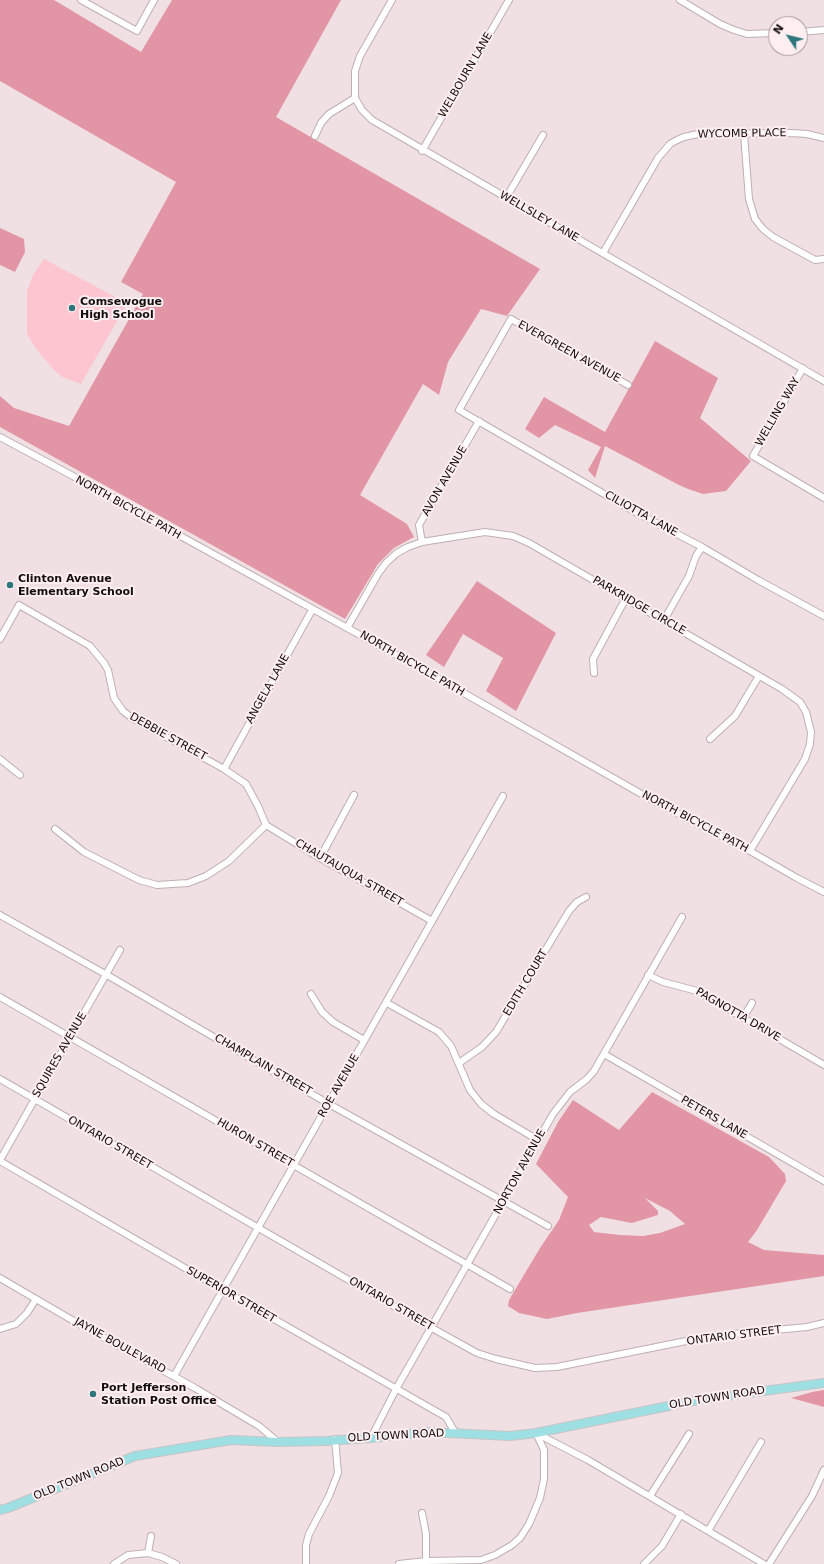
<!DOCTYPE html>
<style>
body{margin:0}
#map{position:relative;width:824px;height:1564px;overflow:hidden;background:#f0e0e3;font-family:"DejaVu Sans",sans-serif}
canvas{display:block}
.north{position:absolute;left:768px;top:16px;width:40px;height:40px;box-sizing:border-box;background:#feeef0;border:1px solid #a09496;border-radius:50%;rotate:305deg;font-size:11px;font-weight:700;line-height:16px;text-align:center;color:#120d0e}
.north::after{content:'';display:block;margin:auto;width:14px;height:18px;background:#2d767c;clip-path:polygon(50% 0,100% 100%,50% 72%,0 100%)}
</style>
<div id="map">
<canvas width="824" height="1564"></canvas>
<div class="north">N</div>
</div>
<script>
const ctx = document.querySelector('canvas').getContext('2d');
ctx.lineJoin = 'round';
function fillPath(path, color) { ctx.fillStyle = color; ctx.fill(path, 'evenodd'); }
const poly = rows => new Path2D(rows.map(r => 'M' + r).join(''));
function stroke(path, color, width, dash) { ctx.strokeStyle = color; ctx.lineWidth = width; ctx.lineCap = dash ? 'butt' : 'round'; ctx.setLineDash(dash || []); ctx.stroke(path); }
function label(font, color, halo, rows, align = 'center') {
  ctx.font = font + ' "DejaVu Sans",sans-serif'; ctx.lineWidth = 4; ctx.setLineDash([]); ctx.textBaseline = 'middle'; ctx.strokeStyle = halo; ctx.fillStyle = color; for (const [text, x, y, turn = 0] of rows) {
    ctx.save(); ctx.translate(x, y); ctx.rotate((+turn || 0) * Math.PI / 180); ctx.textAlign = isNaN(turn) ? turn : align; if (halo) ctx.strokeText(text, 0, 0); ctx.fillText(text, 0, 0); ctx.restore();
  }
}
fillPath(poly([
 [44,259,123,301,125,307,81,384,62,377,54,370,36,349,27,334,27,291,33,275]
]), '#fcc5cf');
fillPath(poly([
 [0,0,54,0,141,52,172,0,341,0,276,117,540,269,507,316,481,309,448,362,439,395,423,384,360,495,407,524,414,537,394,548,378,564,345,619,0,427,0,396,14,408,69,426,143,294,121,282,176,182,0,81],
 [0,228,24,239,25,252,15,272,0,265],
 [655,341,718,378,700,418,751,461,726,491,703,494,688,489,679,485,605,446,595,478,588,470,601,447,555,425,539,438,525,429,544,397,605,432],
 [477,581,556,633,516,711,486,691,503,658,463,634,444,667,426,655],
 [652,1092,769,1157,785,1174,786,1181,757,1230,748,1242,764,1250,824,1255,824,1276,577,1313,547,1319,519,1313,508,1306,509,1300,540,1248,559,1220,568,1197,536,1164,558,1122,573,1100,619,1130],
 [645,1198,670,1211,685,1224,660,1233,643,1236,620,1235,594,1232,589,1225,601,1217,632,1223,658,1215,658,1211],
 [824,1390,824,1407,791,1398,812,1392]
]), '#e295a5');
const minor = poly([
 [81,0,137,31,154,0],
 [392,0,360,56,355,71,355,98,362,110,372,120,824,381],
 [680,0,720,24,734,30,747,34,776,33],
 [800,32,824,30],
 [744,134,749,199,755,219,763,229,773,237,815,260,824,259],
 [315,136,321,123,329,114,355,98],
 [422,151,509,0],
 [506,198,543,135],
 [603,253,658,158,670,144,677,140,684,137,698,134,792,133,807,134,824,138],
 [803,368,753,456,824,498],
 [628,385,511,319,459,410,637,513,702,547,758,580,824,616],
 [0,437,114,498,175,533,418,667,652,800,750,851,797,878,824,892],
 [422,542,419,525,479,421],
 [664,620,689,576,696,556,702,547],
 [347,628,378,574,386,563,397,553,408,547,422,542,485,532,513,536,529,543,782,689,800,702,806,712,811,732,810,744,805,759,750,851],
 [0,639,19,605,90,646,104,663,108,670,114,698,123,711,132,718,224,769,246,784,258,806,266,825],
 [594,673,593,659,626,598],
 [710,739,735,716,759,676],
 [0,759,20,775],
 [224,769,312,610],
 [266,825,320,858,432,921],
 [55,829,84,852,139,880,157,885,188,883,206,876,229,861,266,825],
 [320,858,354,795],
 [0,915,107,975,329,1104,548,1226],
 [648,975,663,982,697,991,824,1065],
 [311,994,322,1012,333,1022,364,1040],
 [0,997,510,1289],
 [387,1003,439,1032,451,1046,470,1090,481,1104,494,1114,538,1140],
 [743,1018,752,1003],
 [604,1054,824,1181],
 [459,1063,482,1047,496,1032,569,911,577,902,586,897],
 [0,1079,432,1328,477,1353,496,1359,535,1368,557,1367,711,1336,807,1327,824,1323],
 [0,1160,120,950],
 [0,1161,223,1290,446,1417,456,1434],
 [0,1278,72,1320,195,1388,259,1426,278,1442],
 [0,1329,16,1324,27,1313,36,1299],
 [174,1376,503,796],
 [536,1433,588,1460,764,1564],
 [371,1438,396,1389,553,1114,570,1092,587,1079,594,1071,682,917],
 [650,1496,689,1434],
 [422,1513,426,1534,426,1561],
 [708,1531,761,1442],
 [148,1553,151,1536],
 [114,1564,128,1555,148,1553,162,1557,176,1564],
 [306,1564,306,1545,309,1534,329,1496,338,1473,335,1439],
 [399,1564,426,1561,481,1560,495,1555,512,1545,520,1538,529,1524,540,1498,544,1479,544,1450,536,1433],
 [644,1564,662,1546,681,1514],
 [769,1564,812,1496,824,1470]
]);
const major = poly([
 [0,1510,8,1508,135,1456,231,1440,278,1442,326,1441,371,1438,428,1432,510,1436,536,1433,703,1399,824,1383]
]);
stroke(minor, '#beafb2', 8);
stroke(major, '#c6c5c5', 10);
stroke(minor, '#fff', 6);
stroke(major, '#9edfe4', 8);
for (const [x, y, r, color] of [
 [72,308,4,"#2d767c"],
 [10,585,4,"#2d767c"],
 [93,1394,4,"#2d767c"]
]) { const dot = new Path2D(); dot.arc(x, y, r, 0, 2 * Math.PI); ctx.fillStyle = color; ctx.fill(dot); stroke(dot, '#feeef0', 1.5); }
label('11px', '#120d0e', '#feeef0', [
 ["WELBOURN LANE",466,75,-60],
 ["WYCOMB PLACE",742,134,-1],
 ["WELLSLEY LANE",539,217,30],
 ["EVERGREEN AVENUE",569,352,29],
 ["WELLING WAY",778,412,-60],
 ["AVON AVENUE",445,481,-60],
 ["NORTH BICYCLE PATH",128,508,29],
 ["CILIOTTA LANE",641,514,29],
 ["PARKRIDGE CIRCLE",639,606,30],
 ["NORTH BICYCLE PATH",412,664,30],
 ["ANGELA LANE",268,689,-61],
 ["DEBBIE STREET",168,737,29],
 ["NORTH BICYCLE PATH",695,822,28],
 ["CHAUTAUQUA STREET",349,873,30],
 ["EDITH COURT",526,983,-59],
 ["PAGNOTTA DRIVE",738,1015,30],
 ["SQUIRES AVENUE",60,1055,-60],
 ["CHAMPLAIN STREET",263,1065,30],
 ["ROE AVENUE",339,1086,-60],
 ["PETERS LANE",714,1118,30],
 ["ONTARIO STREET",110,1143,30],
 ["HURON STREET",255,1143,30],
 ["NORTON AVENUE",520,1172,-61],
 ["SUPERIOR STREET",231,1295,30],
 ["ONTARIO STREET",391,1304,30],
 ["ONTARIO STREET",734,1336,-7],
 ["JAYNE BOULEVARD",120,1346,29],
 ["OLD TOWN ROAD",717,1398,-9],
 ["OLD TOWN ROAD",396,1436,-3],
 ["OLD TOWN ROAD",79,1479,-22]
]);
label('bold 11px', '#120d0e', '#feeef0', [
 ["Comsewogue",80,302],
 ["High School",80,315],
 ["Clinton Avenue",18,579],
 ["Elementary School",18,592],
 ["Port Jefferson",101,1388],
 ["Station Post Office",101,1401]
], 'left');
</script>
